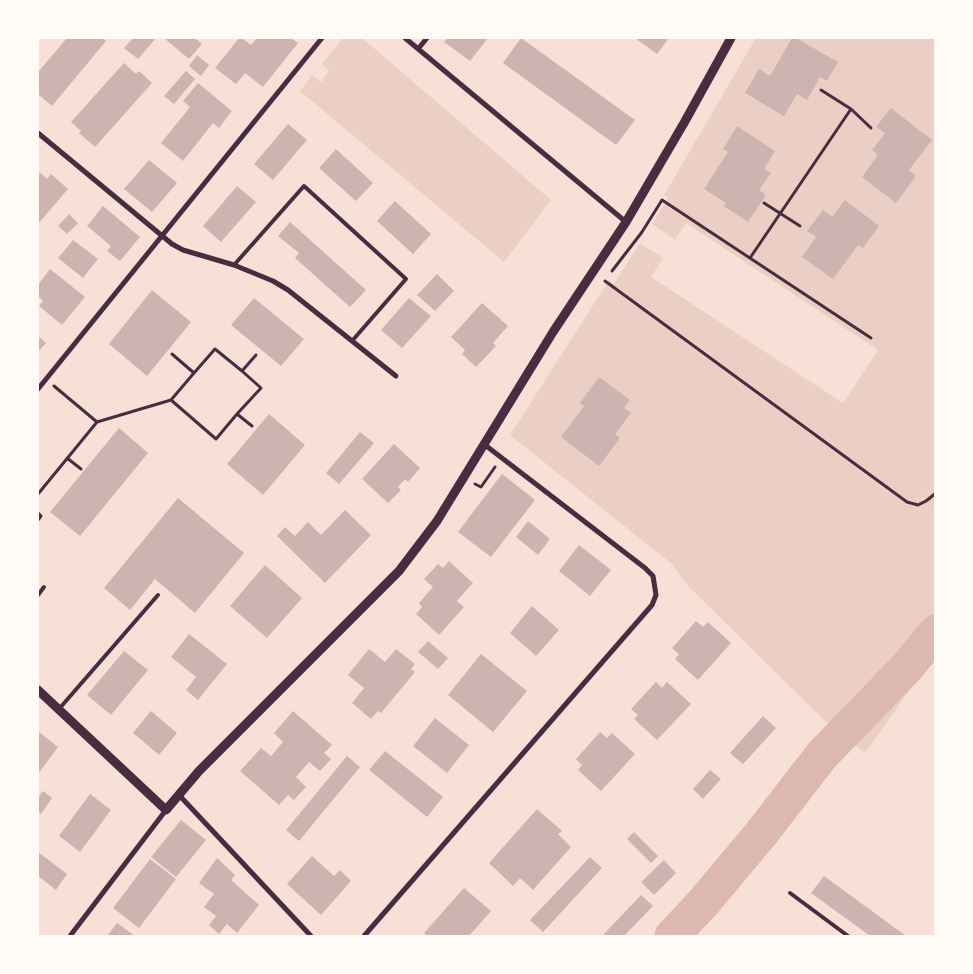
<!DOCTYPE html>
<style>
body{margin:0}
#map{position:relative;width:973px;height:974px;overflow:hidden;background:#f7e1d7;font-family:"Archivo Narrow",sans-serif}
canvas{display:block}
.frame{position:absolute;inset:0;border:39px solid #fffaf5;pointer-events:none}
</style>
<div id="map">
<canvas width="973" height="974"></canvas>
<div class="frame"></div>
</div>
<script>
const ctx = document.querySelector('canvas').getContext('2d');
ctx.lineJoin = 'round';
function fillPath(path, color) { ctx.fillStyle = color; ctx.fill(path, 'evenodd'); }
const poly = rows => new Path2D(rows.map(r => 'M' + r).join(''));
function stroke(path, color, width, dash) { ctx.strokeStyle = color; ctx.lineWidth = width; ctx.lineCap = dash ? 'butt' : 'round'; ctx.setLineDash(dash || []); ctx.stroke(path); }
fillPath(poly([
 [343,38,362,38,551,200,504,262,300,91,312,75,321,82,329,70,322,64],
 [756,38,935,38,936,481,924,498,918,499,913,496,918,500,924,499,935,483,935,654,865,753,825,721,689,587,672,564,510,435,609,280,614,284,640,243,635,240,663,258,651,277,843,403,878,350,686,223,675,240,648,221,653,223,668,198,664,195]
]), '#ebcfc5');
stroke(poly([
 [672,936,703,903,760,835,822,755,907,667,936,632]
]), '#dcb8b0', 35);
fillPath(poly([
 [67,38,102,38,106,41,52,106,38,94,38,72],
 [133,38,156,38,138,59,124,48],
 [164,38,195,38,202,44,189,59],
 [239,38,242,38,251,45,257,38,291,38,298,43,263,87,245,73,236,84,215,68],
 [448,38,488,38,470,61,444,42],
 [521,38,635,120,616,145,503,63],
 [635,38,669,38,657,54],
 [792,38,796,38,838,62,827,81,820,77,807,100,797,94,784,116,745,93,759,69,770,76],
 [197,55,209,65,201,76,189,66],
 [124,63,136,74,139,71,152,83,95,147,79,133,81,131,71,122],
 [186,71,195,79,174,104,164,96],
 [198,83,232,111,219,128,213,123,183,161,161,143,190,107,183,101],
 [891,108,932,140,909,170,916,176,896,203,862,177,878,155,872,150,885,133,876,127],
 [288,124,307,140,273,180,254,164],
 [737,126,775,151,764,169,771,173,759,190,766,195,748,222,724,206,726,203,704,189,728,152,723,149],
 [336,149,373,183,356,201,319,168],
 [149,160,177,183,152,212,124,189],
 [38,171,47,179,51,174,68,189,38,224],
 [237,186,256,202,221,242,203,226],
 [845,200,879,226,863,248,858,245,833,279,802,257,816,237,807,231,823,210,832,217],
 [395,201,431,234,413,254,377,221],
 [103,206,140,237,120,261,107,251,111,246,87,226],
 [69,214,78,223,67,234,58,226],
 [290,222,366,290,350,307,295,258,299,253,278,236],
 [73,240,98,259,83,278,58,258],
 [50,269,85,297,62,325,39,306,43,301,38,296,38,285],
 [437,274,454,291,435,311,417,295],
 [152,290,191,322,147,376,109,344],
 [254,298,304,339,281,366,231,325],
 [409,298,431,316,402,348,381,330],
 [482,303,508,326,493,343,496,346,476,367,462,354,465,350,451,337],
 [38,336,46,343,38,352],
 [599,377,630,400,624,408,631,413,615,434,620,438,599,466,561,437,584,406,580,403],
 [269,414,305,445,263,495,227,464],
 [119,428,148,453,80,536,50,512],
 [360,432,374,443,339,484,326,473],
 [394,444,420,468,408,482,405,479,398,487,401,490,388,503,362,479],
 [502,474,535,500,491,557,458,532],
 [178,498,244,553,195,613,155,579,130,610,104,588],
 [345,510,371,535,325,583,277,536,285,527,295,536,308,522,321,535],
 [528,521,550,539,538,555,516,537],
 [579,545,611,570,590,596,559,571],
 [449,561,473,583,457,601,464,607,439,635,416,614,422,607,419,603,433,587,424,579,438,564,443,568],
 [265,565,302,598,267,638,230,606],
 [532,606,559,630,536,656,510,633],
 [696,621,703,627,708,622,731,643,698,680,675,659,679,654,672,648],
 [189,634,227,664,198,700,186,690,196,677,171,657],
 [428,641,448,658,438,669,418,652],
 [369,649,385,662,396,649,415,664,411,669,415,672,381,713,378,711,371,719,352,703,364,688,348,675],
 [124,651,148,670,111,715,87,695],
 [481,654,527,691,493,732,448,695],
 [656,682,662,688,667,682,691,704,657,740,634,719,638,715,631,709],
 [151,711,177,733,159,755,133,733],
 [293,711,332,745,324,753,331,759,320,771,309,762,296,777,306,787,294,800,288,795,279,805,240,771,261,748,271,756,283,742,274,733],
 [763,716,776,728,743,764,730,753],
 [435,718,469,745,447,773,413,746],
 [38,731,58,747,38,774],
 [600,732,607,738,612,733,635,754,601,791,578,770,582,765,576,759],
 [385,751,443,797,427,817,369,770],
 [347,756,360,767,299,841,286,830],
 [710,770,721,779,703,799,693,789],
 [43,791,52,798,41,814,38,811,38,798],
 [90,794,111,810,80,852,59,836],
 [537,809,562,831,558,834,571,847,533,890,520,878,513,886,489,863],
 [181,820,206,840,176,877,151,857],
 [634,832,658,856,651,863,627,839],
 [38,852,67,874,56,890,38,876],
 [312,856,334,876,340,870,351,881,321,915,287,884],
 [590,857,602,868,543,932,530,920],
 [217,858,235,875,231,880,259,905,237,933,227,924,219,934,209,925,216,916,204,907,214,894,199,883],
 [150,859,176,879,139,928,113,908],
 [664,860,676,873,654,895,641,882],
 [824,876,906,936,870,936,811,893],
 [464,888,491,911,469,936,427,936,424,933],
 [641,895,653,906,624,936,602,936],
 [117,923,135,936,107,936]
]), '#ccb4b1');
stroke(poly([
 [851,109,871,128],
 [764,203,800,226],
 [750,258,851,109,821,90],
 [612,271,642,232,662,200,871,338],
 [605,281,907,502,918,505,926,501,936,493],
 [194,373,215,349,242,371,256,355],
 [54,386,97,422,171,400,216,439,237,414,252,426],
 [171,400,194,373,172,354],
 [237,414,261,388,242,371],
 [67,458,81,469],
 [475,484,481,487,495,467],
 [38,494,97,422],
 [38,513,41,516,38,520]
]), '#4a2c40', 3);
stroke(poly([
 [234,265,304,186,406,279,352,341],
 [38,595,44,587],
 [59,709,158,595],
 [790,893,848,936]
]), '#4a2c40', 4);
stroke(poly([
 [405,38,626,222],
 [418,49,427,38],
 [38,133,172,244,183,250,234,265,273,281,288,290,396,376],
 [38,389,322,38],
 [179,795,311,936],
 [70,936,166,810],
 [364,936,652,605,656,595,653,576,645,568,485,445]
]), '#4a2c40', 5);
stroke(poly([
 [38,690,166,810,199,771,399,571,437,521,553,332,626,222,684,123,731,38]
]), '#4a2c40', 9);
</script>
